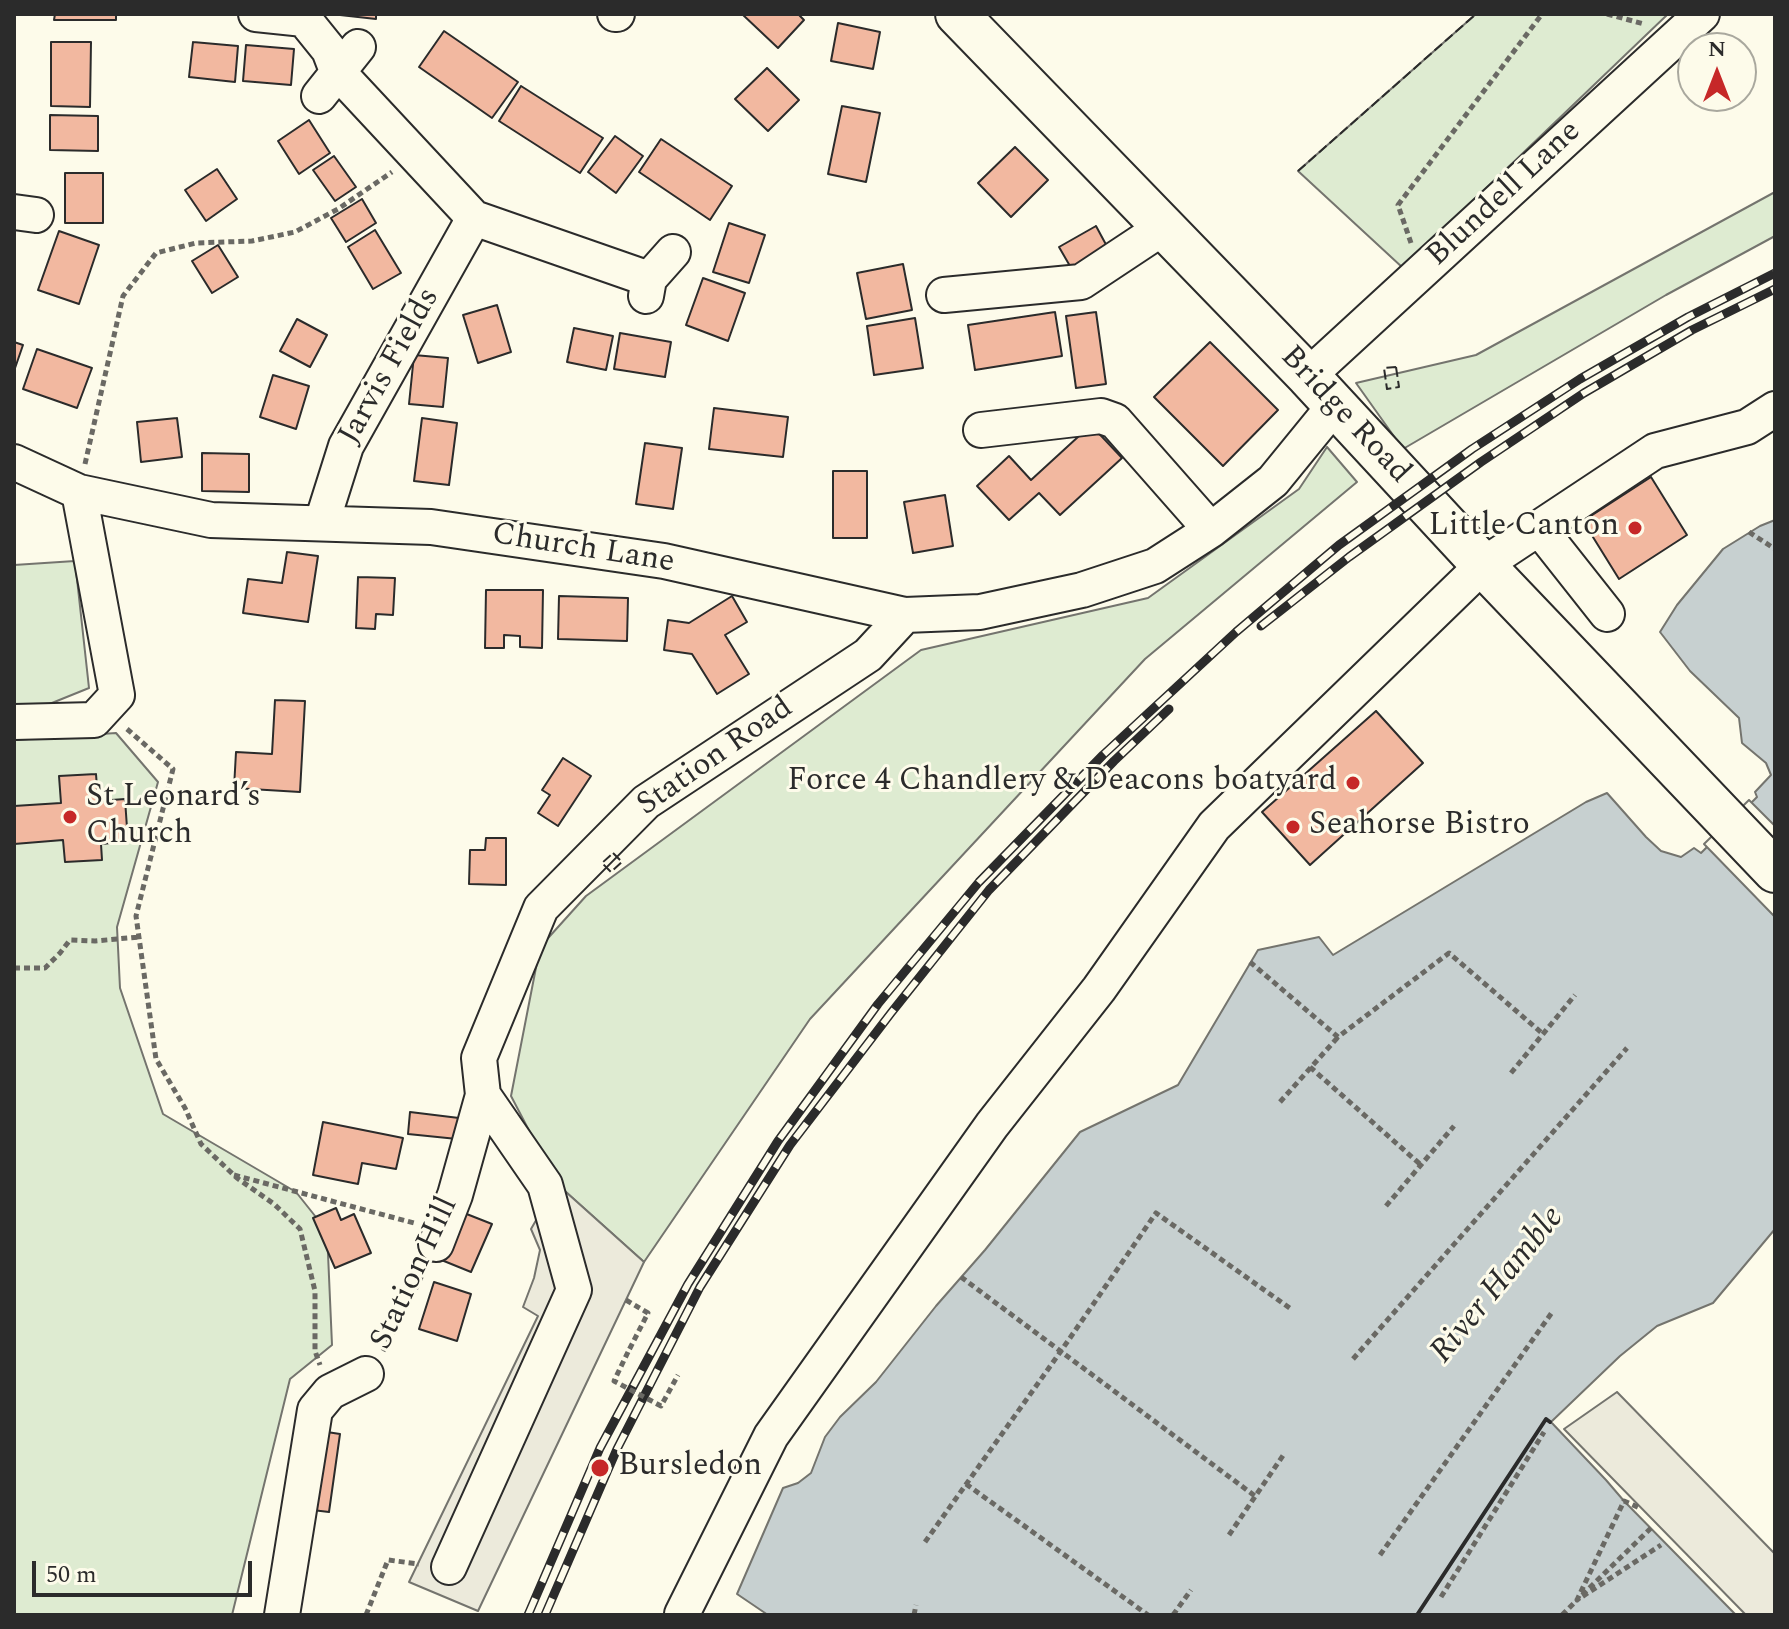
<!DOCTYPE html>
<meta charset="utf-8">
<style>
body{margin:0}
#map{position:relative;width:1789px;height:1629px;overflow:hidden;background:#fdfbea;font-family:Spectral,serif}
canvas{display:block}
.frame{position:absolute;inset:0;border:16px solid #2b2b2b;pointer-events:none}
.north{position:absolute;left:1677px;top:32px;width:80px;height:80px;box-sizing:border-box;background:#fdfbea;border:2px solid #a9a89e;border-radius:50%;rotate:0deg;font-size:22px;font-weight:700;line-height:32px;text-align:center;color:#2b2b2b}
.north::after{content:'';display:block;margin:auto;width:28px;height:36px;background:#c62828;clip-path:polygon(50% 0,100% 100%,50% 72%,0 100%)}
.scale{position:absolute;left:32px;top:1561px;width:220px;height:36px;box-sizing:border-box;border:4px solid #2b2b2b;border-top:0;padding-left:10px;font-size:24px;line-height:28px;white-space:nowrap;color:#2b2b2b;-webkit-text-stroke:6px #fdfbea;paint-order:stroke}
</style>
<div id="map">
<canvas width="1789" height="1629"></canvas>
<div class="frame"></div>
<div class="north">N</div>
<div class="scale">50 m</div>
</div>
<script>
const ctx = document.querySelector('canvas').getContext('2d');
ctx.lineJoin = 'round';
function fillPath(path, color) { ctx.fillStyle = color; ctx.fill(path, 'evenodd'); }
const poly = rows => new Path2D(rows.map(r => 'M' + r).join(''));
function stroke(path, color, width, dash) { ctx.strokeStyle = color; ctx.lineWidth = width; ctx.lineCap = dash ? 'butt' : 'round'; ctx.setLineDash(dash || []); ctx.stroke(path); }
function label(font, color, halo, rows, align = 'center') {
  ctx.font = font + ' Spectral,serif'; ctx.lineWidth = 6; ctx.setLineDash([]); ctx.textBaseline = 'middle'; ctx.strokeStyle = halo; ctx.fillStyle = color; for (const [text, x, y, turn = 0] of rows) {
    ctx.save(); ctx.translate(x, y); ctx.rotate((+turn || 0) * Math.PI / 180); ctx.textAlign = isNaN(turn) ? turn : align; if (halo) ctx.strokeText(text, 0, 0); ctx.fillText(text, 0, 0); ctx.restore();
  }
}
const green = poly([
 [1476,14,1668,14,1403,268,1298,171,1476,14],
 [1775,192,1775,236,1666,295,1403,449,1356,383,1476,355,1775,192],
 [1327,447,1357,482,1145,659,810,1019,644,1262,557,1184,511,1096,540,947,586,896,921,650,1148,598,1299,489,1327,447],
 [75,561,89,688,42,707,14,710,14,565,75,561],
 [116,733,158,782,117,927,120,988,163,1114,296,1192,327,1231,332,1345,290,1379,232,1615,14,1615,14,740,116,733]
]);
fillPath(green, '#deebd1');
stroke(green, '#74746e', 2);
const parking = poly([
 [557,1184,644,1262,478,1611,409,1582,538,1316,523,1307,534,1278,540,1250,531,1229,557,1184],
 [1617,1392,1775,1554,1775,1615,1746,1615,1564,1429,1617,1392]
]);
fillPath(parking, '#eceadb');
stroke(parking, '#74746e', 2);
const water = poly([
 [1775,520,1775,1229,1713,1303,1657,1326,1620,1356,1551,1422,1606,1480,1624,1501,1736,1615,768,1615,737,1594,783,1488,798,1483,811,1473,825,1437,840,1417,876,1382,936,1306,985,1250,1080,1132,1178,1085,1258,950,1319,937,1333,955,1586,802,1607,793,1646,837,1661,851,1681,857,1694,848,1701,853,1757,797,1755,792,1771,775,1766,763,1742,743,1739,718,1690,671,1660,632,1677,605,1723,549,1760,526,1775,520]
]);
fillPath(water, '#c7d0d0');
stroke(water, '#74746e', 2);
const pier = poly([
 [1749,800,1775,826,1775,917,1704,844,1749,800]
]);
fillPath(pier, '#fdfbea');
stroke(pier, '#74746e', 2);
const building = poly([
 [55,14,116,14,116,20,54,20,55,14],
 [331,14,376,14,376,19,331,14],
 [742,14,798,14,804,20,778,48,742,14],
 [838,23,880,32,873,69,831,61,838,23],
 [444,31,518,82,492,118,419,67,444,31],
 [51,42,91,42,90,107,51,106,51,42],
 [193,42,238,46,235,82,189,77,193,42],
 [246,45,294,49,291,85,243,81,246,45],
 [767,68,799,100,768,131,735,99,767,68],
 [521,86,603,138,580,173,499,121,521,86],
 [842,106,880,113,866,182,828,174,842,106],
 [50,115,98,116,98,151,50,150,50,115],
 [309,120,330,153,299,174,278,141,309,120],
 [615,136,643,156,616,193,588,172,615,136],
 [661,139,732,186,710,220,639,172,661,139],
 [1015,147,1048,180,1011,217,978,183,1015,147],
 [334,156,356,187,335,201,313,170,334,156],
 [217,169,237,199,206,221,185,190,217,169],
 [65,173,103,173,103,223,65,223,65,173],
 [362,199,376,223,346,242,331,218,362,199],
 [729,223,765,235,749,283,713,272,729,223],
 [1096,226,1110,252,1074,273,1059,247,1096,226],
 [375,230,401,273,373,289,348,247,375,230],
 [59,231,99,245,79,304,38,290,59,231],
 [218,245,238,277,212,293,192,261,218,245],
 [903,264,912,310,866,319,857,273,903,264],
 [703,278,745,293,728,341,686,325,703,278],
 [497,305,511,352,478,363,463,315,497,305],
 [1055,312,1062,356,975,370,968,325,1055,312],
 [1096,312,1106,384,1076,388,1066,316,1096,312],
 [915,318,923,368,874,375,867,326,915,318],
 [297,319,327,335,310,367,280,351,297,319],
 [574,328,613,336,606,370,567,362,574,328],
 [620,333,671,342,665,377,614,369,620,333],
 [14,342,23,345,14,371,14,342],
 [1210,342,1278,410,1223,466,1154,397,1210,342],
 [37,349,92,368,77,408,23,389,37,349],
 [414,355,448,358,443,407,409,404,414,355],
 [273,375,309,386,296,429,260,417,273,375],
 [714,408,788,417,783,457,709,449,714,408],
 [177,418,182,457,141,462,137,422,177,418],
 [422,418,457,423,449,485,414,481,422,418],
 [1091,425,1122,458,1060,515,1039,493,1009,520,977,486,1009,456,1031,480,1091,425],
 [645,443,682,448,673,509,636,504,645,443],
 [202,453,249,454,249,492,202,491,202,453],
 [833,471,867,471,867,538,833,538,833,471],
 [1651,477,1687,535,1619,579,1583,521,1651,477],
 [945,495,953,546,913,553,904,502,945,495],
 [287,552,318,556,308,622,243,613,248,579,282,583,287,552],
 [358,577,395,578,393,615,376,614,375,629,356,628,358,577],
 [486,590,543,590,542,648,520,647,520,636,504,635,504,648,485,648,486,590],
 [559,596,628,598,627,641,558,639,559,596],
 [732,596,747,622,725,635,749,674,717,694,692,654,664,650,668,620,689,623,732,596],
 [275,700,305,701,300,792,234,788,236,752,272,754,275,700],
 [1376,711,1423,763,1310,865,1262,812,1376,711],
 [563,758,591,776,558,826,538,813,550,795,542,790,563,758],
 [96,774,98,801,125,799,127,828,121,828,122,842,101,844,102,860,65,862,63,840,14,844,14,806,61,803,59,776,96,774],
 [486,838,506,838,506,885,469,884,470,850,485,850,486,838],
 [410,1112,459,1118,457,1139,408,1134,410,1112],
 [323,1122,403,1138,396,1169,362,1163,358,1184,313,1175,323,1122],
 [336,1208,341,1220,354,1214,371,1253,335,1268,313,1218,336,1208],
 [459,1211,492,1224,471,1272,439,1259,459,1211],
 [434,1282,471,1294,457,1341,419,1329,434,1282],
 [314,1430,340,1434,329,1512,304,1509,314,1430]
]);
fillPath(building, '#f2b8a0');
stroke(building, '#2b2b2b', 2);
const minor = poly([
 [256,14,304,19,329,50,337,71,474,218,649,279],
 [615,14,617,14],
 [319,96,358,47],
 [14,212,36,215],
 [944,295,1081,282,1164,227],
 [646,296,649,279,673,252],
 [1308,376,1702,14],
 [981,430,1101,416,1115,421,1211,530],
 [14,462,79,492,211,520,431,527,664,561,905,615,980,612,1082,590,1155,566,1211,530,1273,481,1335,405],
 [322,522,346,446,474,218],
 [1539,528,1607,614],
 [14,722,94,720,117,695,79,492],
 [436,1244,455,1195,483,1095,479,1058,541,908,646,802,868,655,905,615],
 [449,1567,574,1290,545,1185,483,1095],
 [682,1614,771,1436,992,1125,1099,989,1214,826,1483,565,1655,451,1747,427,1775,409],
 [282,1615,315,1410,330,1392,366,1374]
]);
const major = poly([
 [957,14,1308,376,1483,565,1775,871]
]);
stroke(minor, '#2b2b2b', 38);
stroke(major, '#2b2b2b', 46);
stroke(poly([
 [1607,14,1644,24],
 [1411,243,1398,205,1542,14],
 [85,464,123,296,156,253,196,243,252,241,295,232,338,209,392,172],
 [1749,532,1775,549],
 [127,729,173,769,136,916,156,1059,185,1108,201,1144,237,1178,274,1204,300,1229,315,1291,315,1351,320,1365],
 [1250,962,1338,1037,1449,953,1543,1034],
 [14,968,45,968,60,953,70,940,95,941,139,937],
 [1310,1067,1421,1165],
 [1511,1073,1575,995],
 [1280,1102,1338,1037],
 [234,1175,414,1223],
 [1386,1206,1454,1126],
 [961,1277,1255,1496],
 [626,1300,648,1313,628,1352],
 [383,1351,409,1303,424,1271],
 [1353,1359,1627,1048],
 [966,1484,1148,1615],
 [1651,1528,1577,1600,1661,1545],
 [1229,1535,1284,1454],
 [925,1542,1061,1351,1156,1213,1291,1309],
 [1380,1555,1553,1311],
 [1441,1597,1544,1432],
 [366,1615,388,1560,419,1564],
 [914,1615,916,1605],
 [1173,1615,1191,1590],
 [1562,1615,1577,1600,1624,1501,1640,1508]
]), '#6a6964', 5, [6, 4]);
stroke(minor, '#fdfbea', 34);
stroke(major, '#fdfbea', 42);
const rail = poly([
 [1261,626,1349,557,1481,462,1584,393,1692,330,1775,289],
 [528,1615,600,1448,688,1284,778,1141,878,1004,979,882,1103,755,1236,632,1339,545,1472,449,1580,379,1688,317,1775,273],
 [545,1615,617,1449,700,1287,790,1145,891,1013,989,890,1114,761,1169,709]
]);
stroke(rail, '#2b2b2b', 9);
stroke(rail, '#fdfbea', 6, [18]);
stroke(poly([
 [628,1352,614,1381,661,1406,678,1375]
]), '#6a6964', 5, [6, 4]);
stroke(poly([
 [1298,171,1476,14],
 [1396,367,1399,387,1387,389,1384,368,1396,367],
 [613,853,622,862,611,872,602,863,613,853]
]), '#2b2b2b', 2, [10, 4]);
stroke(poly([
 [1417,1615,1546,1419,1550,1422]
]), '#2b2b2b', 4);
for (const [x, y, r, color] of [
 [1635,528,8,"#c62828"],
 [1353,783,8,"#c62828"],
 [70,817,8,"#c62828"],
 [1293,827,8,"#c62828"],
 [600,1468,10,"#c62828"]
]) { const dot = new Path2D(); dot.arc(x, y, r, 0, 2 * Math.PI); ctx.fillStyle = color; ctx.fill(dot); stroke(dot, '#fdfbea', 3); }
label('32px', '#2b2b2b', '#fdfbea', [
 ["Blundell Lane",1505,195,-43],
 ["Jarvis Fields",391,367,-61],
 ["Bridge Road",1344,416,47],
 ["Church Lane",583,550,9],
 ["Station Road",716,758,-35],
 ["Station Hill",416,1274,-65]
]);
label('32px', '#2b2b2b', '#fdfbea', [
 ["Little Canton",1619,528,"right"],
 ["Force 4 Chandlery & Deacons boatyard",1337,783,"right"],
 ["St Leonard’s",86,799],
 ["Church",86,836],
 ["Seahorse Bistro",1309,827],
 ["Bursledon",618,1468]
], 'left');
label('italic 34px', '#2b2b2b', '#fdfbea', [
 ["River Hamble",1499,1286,-51]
]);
</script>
